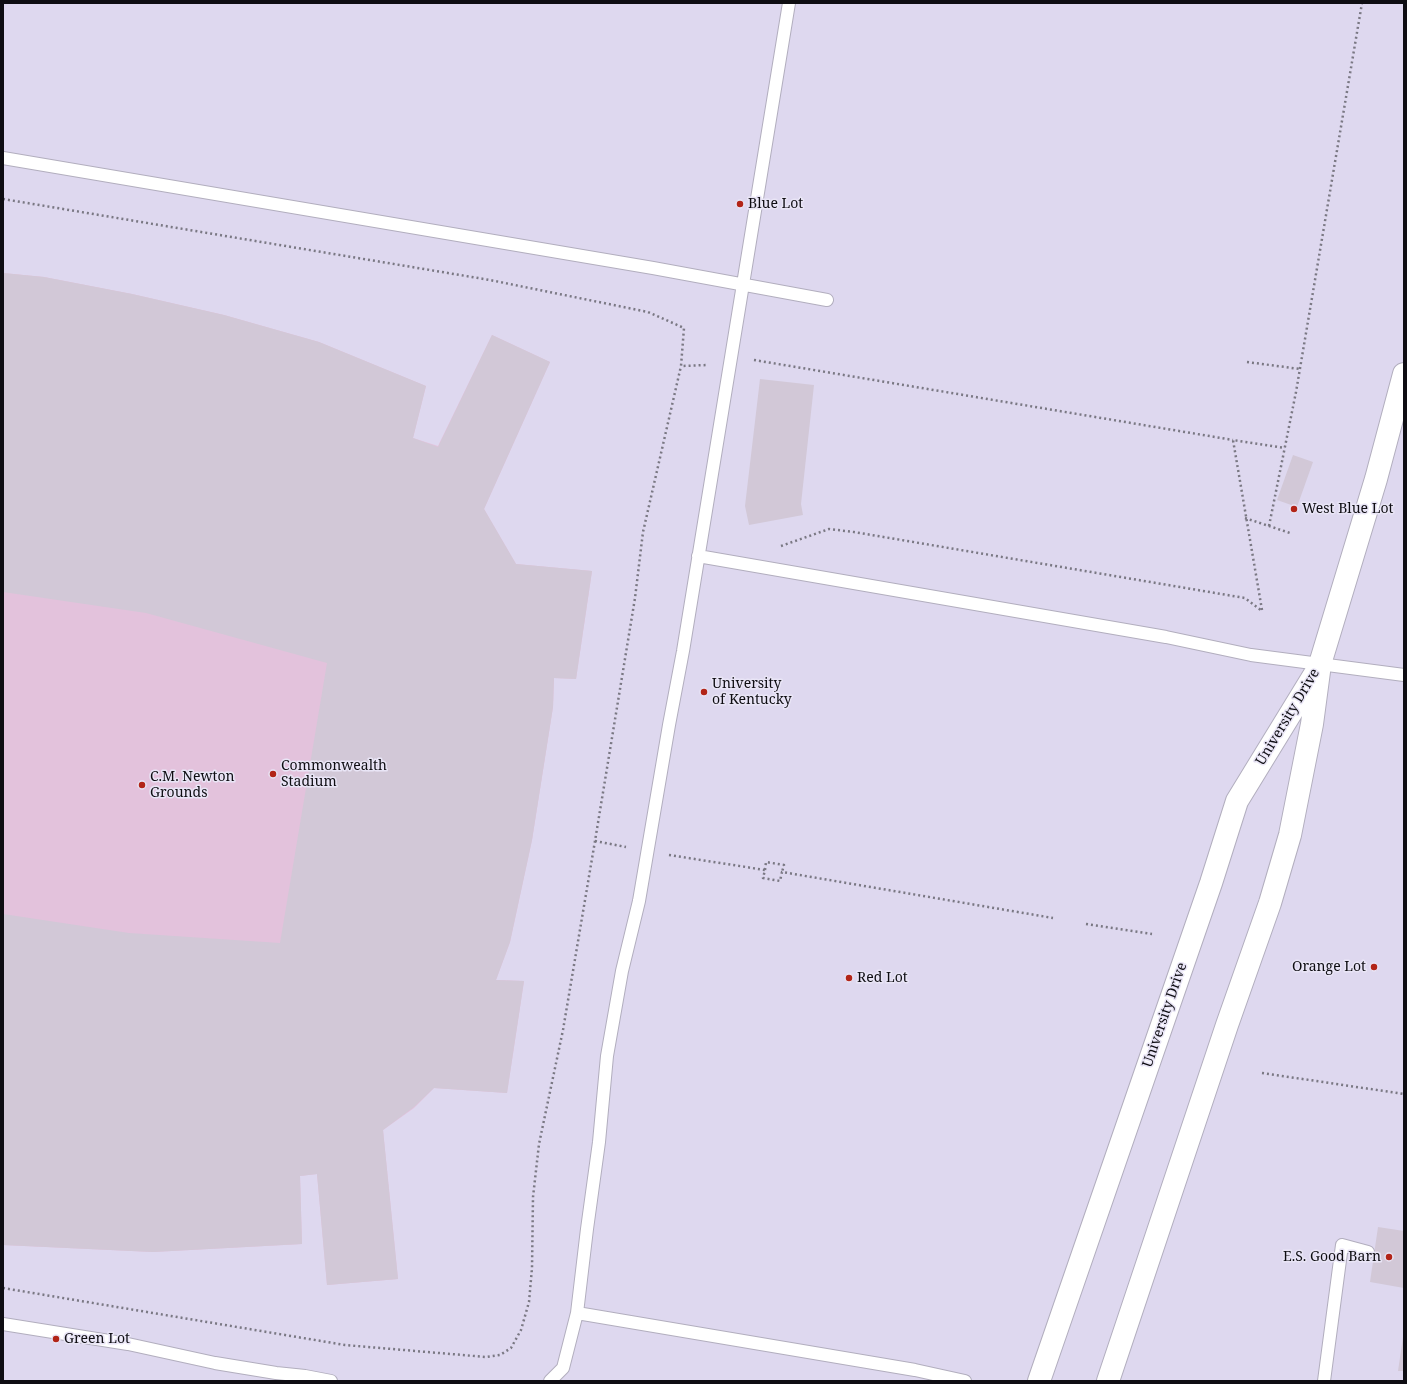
<!DOCTYPE html>
<style>
body{margin:0}
#map{position:relative;width:1407px;height:1384px;overflow:hidden;background:#e9e5f6;font-family:"Noto Serif",serif}
canvas{display:block}
.frame{position:absolute;inset:0;border:4px solid #0e0d12;pointer-events:none}
</style>
<div id="map">
<canvas width="1407" height="1384"></canvas>
<div class="frame"></div>
</div>
<script>
const ctx = document.querySelector('canvas').getContext('2d');
ctx.lineJoin = 'round';
function fillPath(path, color) { ctx.fillStyle = color; ctx.fill(path, 'evenodd'); }
const poly = rows => new Path2D(rows.map(r => 'M' + r).join(''));
function stroke(path, color, width, dash) { ctx.strokeStyle = color; ctx.lineWidth = width; ctx.lineCap = dash ? 'butt' : 'round'; ctx.setLineDash(dash || []); ctx.stroke(path); }
function label(font, color, halo, rows, align = 'center') {
  ctx.font = font + ' "Noto Serif",serif'; ctx.lineWidth = 3; ctx.setLineDash([]); ctx.textBaseline = 'middle'; ctx.strokeStyle = halo; ctx.fillStyle = color; for (const [text, x, y, turn = 0] of rows) {
    ctx.save(); ctx.translate(x, y); ctx.rotate((+turn || 0) * Math.PI / 180); ctx.textAlign = isNaN(turn) ? turn : align; if (halo) ctx.strokeText(text, 0, 0); ctx.fillText(text, 0, 0); ctx.restore();
  }
}
fillPath(poly([
 [3,3,1404,3,1404,1381,3,1381]
]), '#ded8ef');
fillPath(poly([
 [3,273,44,277,132,294,224,315,319,342,426,386,413,438,438,446,492,335,550,362,484,509,516,564,592,571,576,679,554,678,553,707,532,840,510,942,496,980,524,981,507,1093,434,1088,414,1108,383,1130,398,1279,327,1285,317,1174,300,1176,302,1244,153,1252,3,1245]
]), '#e3c2dc');
fillPath(poly([
 [3,273,44,277,132,294,224,315,319,342,426,386,413,438,438,447,492,335,550,362,484,509,516,564,592,571,576,679,554,678,553,707,532,840,510,942,496,980,524,981,507,1093,434,1088,414,1107,383,1130,398,1279,327,1285,317,1174,300,1176,302,1244,153,1252,3,1245,3,914,129,933,280,943,327,663,146,613,3,592],
 [760,379,814,385,801,504,803,515,749,525,745,506],
 [1293,455,1313,462,1297,507,1277,500],
 [1378,1227,1404,1231,1404,1288,1370,1282],
 [1403,1337,1404,1337,1404,1371,1398,1371]
]), '#d2c8d7');
const service = poly([
 [3,158,653,268,827,300],
 [698,556,1166,637,1251,655,1404,675],
 [577,1313,915,1370,965,1381],
 [3,1324,128,1344,215,1363,276,1373,305,1376,331,1381],
 [550,1381,563,1368,577,1313,587,1229,599,1142,607,1056,622,971,639,901,669,725,683,651,789,3],
 [1324,1381,1342,1245,1368,1252]
]);
const tertiary = poly([
 [1039,1381,1211,883,1237,801,1316,672],
 [1108,1381,1227,1025,1270,903,1290,835,1312,724,1320,664,1376,479,1404,374]
]);
stroke(service, '#b2aebe', 14);
stroke(tertiary, '#b2aebe', 24);
stroke(poly([
 [3,199,490,280,648,312,684,328,681,366,707,365],
 [754,360,1233,440],
 [1247,362,1300,369],
 [1245,518,1290,533],
 [1269,526,1296,392,1362,3],
 [781,546,829,529,854,532,1245,598,1262,611],
 [1262,610,1233,440,1285,448],
 [595,841,626,847],
 [669,855,765,870,763,878,780,881,782,872,1053,918],
 [765,870,766,862,784,865,782,872],
 [1086,924,1152,934],
 [1262,1073,1404,1094],
 [3,1288,345,1345,486,1357,500,1355,511,1348,521,1330,529,1302,532,1268,533,1197,539,1144,563,1030,595,841,635,598,643,532,681,366]
]), '#7a7883', 2.5, [2, 3]);
stroke(service, '#fff', 12);
stroke(tertiary, '#fff', 22);
for (const [x, y, r, color] of [
 [740,204,4,"#b22417"],
 [1294,509,4,"#b22417"],
 [704,692,4,"#b22417"],
 [273,774,4,"#b22417"],
 [142,785,4,"#b22417"],
 [1374,967,4,"#b22417"],
 [849,978,4,"#b22417"],
 [1389,1257,4,"#b22417"],
 [56,1339,4,"#b22417"]
]) { const dot = new Path2D(); dot.arc(x, y, r, 0, 2 * Math.PI); ctx.fillStyle = color; ctx.fill(dot); stroke(dot, '#e9e5f6', 1.5); }
label('14px', '#0e0d12', '#e9e5f6', [
 ["Blue Lot",748,204],
 ["West Blue Lot",1302,509],
 ["University",712,684],
 ["of Kentucky",712,700],
 ["Commonwealth",281,766],
 ["Stadium",281,782],
 ["C.M. Newton",150,777],
 ["Grounds",150,793],
 ["Orange Lot",1366,967,"right"],
 ["Red Lot",857,978],
 ["E.S. Good Barn",1381,1257,"right"],
 ["Green Lot",64,1339]
], 'left');
label('14px', '#0e0d12', '#e9e5f6', [
 ["University Drive",1288,717,-59],
 ["University Drive",1165,1015,-71]
]);
</script>
